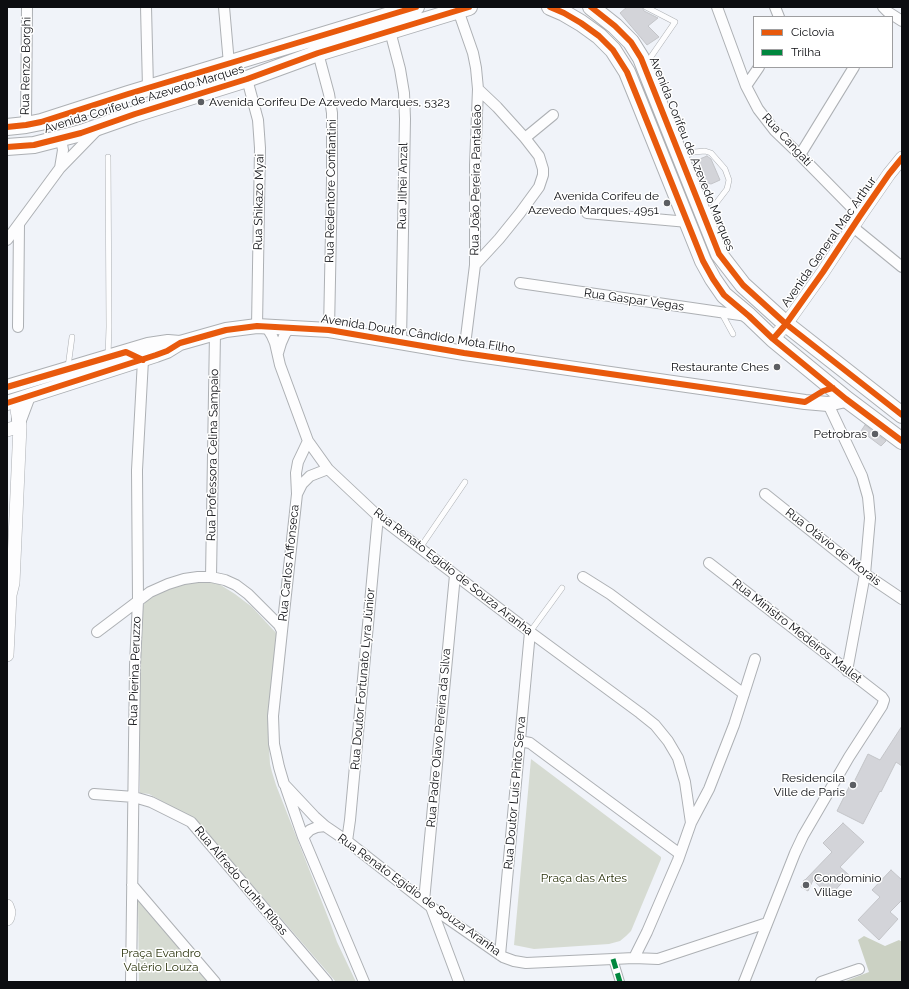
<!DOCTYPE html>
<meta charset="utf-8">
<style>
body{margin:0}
#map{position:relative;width:909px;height:989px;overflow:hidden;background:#f0f3f9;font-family:Raleway,sans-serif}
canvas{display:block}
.frame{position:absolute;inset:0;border:8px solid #0c0d11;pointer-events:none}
.legend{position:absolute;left:753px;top:16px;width:140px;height:52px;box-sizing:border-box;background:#fff;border:1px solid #9e9ea0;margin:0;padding:5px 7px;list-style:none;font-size:12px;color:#0c0d11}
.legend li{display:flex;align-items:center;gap:8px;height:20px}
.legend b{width:20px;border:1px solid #9e9ea0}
</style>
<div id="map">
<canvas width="909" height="989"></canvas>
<div class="frame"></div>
<ul class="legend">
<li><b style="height:5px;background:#e8590c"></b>Ciclovia</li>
<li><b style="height:5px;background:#00873e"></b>Trilha</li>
</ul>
</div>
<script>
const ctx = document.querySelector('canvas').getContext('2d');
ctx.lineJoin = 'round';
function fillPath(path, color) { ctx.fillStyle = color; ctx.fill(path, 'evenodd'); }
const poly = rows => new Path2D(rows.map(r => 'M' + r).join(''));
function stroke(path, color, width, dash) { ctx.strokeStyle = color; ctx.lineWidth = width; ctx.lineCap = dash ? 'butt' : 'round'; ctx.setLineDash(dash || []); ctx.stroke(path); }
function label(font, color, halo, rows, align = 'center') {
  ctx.font = font + ' Raleway,sans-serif'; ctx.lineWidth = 3; ctx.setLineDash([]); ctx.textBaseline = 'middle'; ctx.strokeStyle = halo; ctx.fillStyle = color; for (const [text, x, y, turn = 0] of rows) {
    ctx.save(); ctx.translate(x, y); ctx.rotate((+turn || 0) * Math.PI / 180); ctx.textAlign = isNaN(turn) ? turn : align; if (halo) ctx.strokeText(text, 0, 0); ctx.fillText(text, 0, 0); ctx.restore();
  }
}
fillPath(poly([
 [201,581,219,584,235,594,252,607,278,635,268,714,268,730,270,764,272,772,276,785,331,925,337,942,356,982,336,982,204,829,192,818,149,794,140,793,140,642,142,608,146,601,160,591,190,582],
 [531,759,661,857,661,859,631,931,626,936,620,941,609,944,534,949,514,945],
 [138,901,208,982,139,982]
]), '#d6dbd2');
fillPath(poly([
 [864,936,885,946,899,940,902,942,902,982,843,982,869,972,858,940]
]), '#cbd1c3');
const building = poly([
 [627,7,642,7,644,11,658,18,648,26,659,37,647,45,620,13,627,7],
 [707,156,711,159,720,180,711,184,704,182,695,161,707,156],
 [865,425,886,441,881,446,861,431,865,425],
 [902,726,902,766,896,762,881,792,880,791,863,824,837,811,852,781,854,782,868,754,880,760,902,726],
 [843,823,864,842,840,867,849,875,830,896,813,880,808,891,801,887,804,880,805,880,832,852,823,843,843,823],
 [891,870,902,880,902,900,890,912,898,919,879,940,858,920,880,897,872,890,891,870]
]);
fillPath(building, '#d3d4d9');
stroke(building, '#c3c4c8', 1);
const service = poly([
 [646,7,675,22,646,64],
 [682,157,694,152,705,151,711,153,725,169,729,180,727,189,707,215],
 [721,312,733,334],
 [108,356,109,327,108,157],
 [68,367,72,337],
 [420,548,465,482],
 [530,632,562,588]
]);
const pedestrian = poly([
 [613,959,620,982]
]);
const minor = poly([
 [146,7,148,88],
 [224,7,229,64],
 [717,7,746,86,758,109,775,131,800,155,860,216],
 [775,7,779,17],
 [883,7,888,12,902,21],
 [458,10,473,53,476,68,478,89,475,165,475,265,464,353],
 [390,31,400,69,404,93,405,119,401,342],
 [318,53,329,94,332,113,332,180,329,330],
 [247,79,258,120,260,148,257,326],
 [746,86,759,67],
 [26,125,27,7],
 [525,138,553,115],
 [800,155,854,67],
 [60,168,63,150,61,139],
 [587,213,688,222],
 [853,227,902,267],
 [7,240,60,168,97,130],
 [475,265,499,239,520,213,539,187,543,175,543,169,539,156,525,138,497,107,478,89],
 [520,283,747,316],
 [266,326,272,336,275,343,280,365,308,441,328,469,378,516,530,632,640,713,655,725,668,741,678,758,685,782,691,823,678,860,647,932,634,958],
 [18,327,19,224],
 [278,353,281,343,285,334,290,327],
 [828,404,862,476,868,497,870,518,865,574,847,671],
 [297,494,302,484,310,476,328,469],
 [765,494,865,574,902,599],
 [709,563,882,697,884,700,882,706,849,757,803,836,795,853,744,982],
 [211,577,215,333],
 [583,577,610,594,744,694],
 [282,631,297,494,296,473,298,462,308,441],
 [97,632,150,592,168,584,184,579,198,577,211,577,225,580,236,585,248,594,279,625,282,631,273,716,274,744,279,767,284,784,315,817,325,826,347,841,431,907,503,957,514,961,526,963,613,959,634,958,658,959,767,923],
 [520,741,530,743,542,752,680,854],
 [286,788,303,837,364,982],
 [94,794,134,797,151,802,191,822,327,982],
 [691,823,709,789,734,725,755,659],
 [303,837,310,830,317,827,325,826],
 [347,841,350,820,378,516],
 [132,885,215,982],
 [424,901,455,575],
 [431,907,459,982],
 [500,955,530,632],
 [131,982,135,665,138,601,137,470,143,360],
 [821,982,859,969]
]);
const tertiary = poly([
 [773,339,786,324,823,272,860,216,889,174,902,158],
 [7,430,20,426],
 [7,655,10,595,13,583,20,426,17,410],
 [7,906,9,912,8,917,7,919]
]);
const secondary = poly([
 [7,387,148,345,168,342,180,343,226,330,257,326,329,330,464,353,805,402,828,404,841,401,846,399],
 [7,403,156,355,167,351,180,343],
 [19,420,28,396]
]);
const primary = poly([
 [550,7,564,13,581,23,599,36,613,50,627,72,640,104,703,261,713,279,724,295,749,316,773,339,846,399,902,441],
 [591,7,615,26,631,42,641,58,719,254,743,285,786,324,902,415],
 [7,127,26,125,41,122,128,94,416,7],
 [7,147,34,145,81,133,135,114,247,79,318,53,469,7]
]);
stroke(service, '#adb0b4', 6);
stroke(pedestrian, '#adb0b4', 10);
stroke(minor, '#adb0b4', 12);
stroke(tertiary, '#adb0b4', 14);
stroke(secondary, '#adb0b4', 16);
stroke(primary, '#adb0b4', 18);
stroke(service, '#fdfdfe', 5);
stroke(pedestrian, '#fdfdfe', 8);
stroke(minor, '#fdfdfe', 10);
stroke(tertiary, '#fdfdfe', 13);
stroke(secondary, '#fdfdfe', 14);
stroke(primary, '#fdfdfe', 16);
stroke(poly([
 [613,959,620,982]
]), '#00873e', 5, [10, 5]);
stroke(poly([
 [550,7,564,13,581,23,599,36,613,50,627,72,640,104,703,261,713,279,724,295,749,316,773,339,846,399,902,441],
 [591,7,615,26,631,42,641,58,719,254,743,285,786,324,902,415],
 [7,127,26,125,41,122,128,94,416,7],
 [7,147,34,145,81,133,135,114,247,79,318,53,469,7],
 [773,339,786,324,823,272,860,216,889,174,902,158],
 [7,387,126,352,143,360],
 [7,403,156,355,167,351,180,343,226,330,257,326,329,330,464,353,805,402,823,391,833,388]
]), '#e8590c', 6);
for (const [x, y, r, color] of [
 [201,102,4,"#5c5e62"],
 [667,203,4,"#5c5e62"],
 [777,367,4,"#5c5e62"],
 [875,434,4,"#5c5e62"],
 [853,785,4,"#5c5e62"],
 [806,885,4,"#5c5e62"]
]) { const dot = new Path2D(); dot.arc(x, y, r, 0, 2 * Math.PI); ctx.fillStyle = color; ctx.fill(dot); stroke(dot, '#fff', 1.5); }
label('12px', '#0c0d11', '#fff', [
 ["Rua Renzo Borghi",26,66,-89],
 ["Avenida Corifeu de Azevedo Marques",144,99,-17],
 ["Rua Cangati",787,140,47],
 ["Avenida Corifeu de Azevedo Marques",692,154,68],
 ["Rua João Pereira Pantaleão",476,180,-89],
 ["Rua Jilhei Anzal",403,186,-89],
 ["Rua Redentore Confiantini",331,191,-89],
 ["Rua Shikazo Myai",259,202,-89],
 ["Avenida General Mac Arthur",829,242,-55],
 ["Rua Gaspar Vegas",634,300,8],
 ["Avenida Doutor Cândido Mota Filho",418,334,9],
 ["Rua Professora Celina Sampaio",213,455,-89],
 ["Rua Otávio de Morais",833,547,38],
 ["Rua Carlos Affonseca",289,563,-84],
 ["Rua Renato Egidio de Souza Aranha",453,572,38],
 ["Rua Ministro Medeiros Mallet",797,631,38],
 ["Rua Pierina Peruzzo",135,671,-88],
 ["Rua Doutor Fortunato Lyra Júnior",363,679,-85],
 ["Rua Padre Olavo Pereira da Silva",439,738,-85],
 ["Rua Doutor Luís Pinto Serva",515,793,-85],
 ["Rua Alfredo Cunha Ribas",241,881,50],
 ["Rua Renato Egidio de Souza Aranha",419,895,36]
]);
label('12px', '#0c0d11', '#fff', [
 ["Avenida Corifeu De Azevedo Marques, 5323",209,102,"left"],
 ["Avenida Corifeu de",659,196],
 ["Azevedo Marques, 4951",659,210],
 ["Restaurante Ches",769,367],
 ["Petrobras",867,434],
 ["Residencila",845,778],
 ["Ville de Paris",845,792],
 ["Condomínio",814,878,"left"],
 ["Village",814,892,"left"]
], 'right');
label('12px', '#273009', '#fff', [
 ["Praça das Artes",584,878],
 ["Praça Evandro",161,953],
 ["Valério Louza",161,967]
]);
</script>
